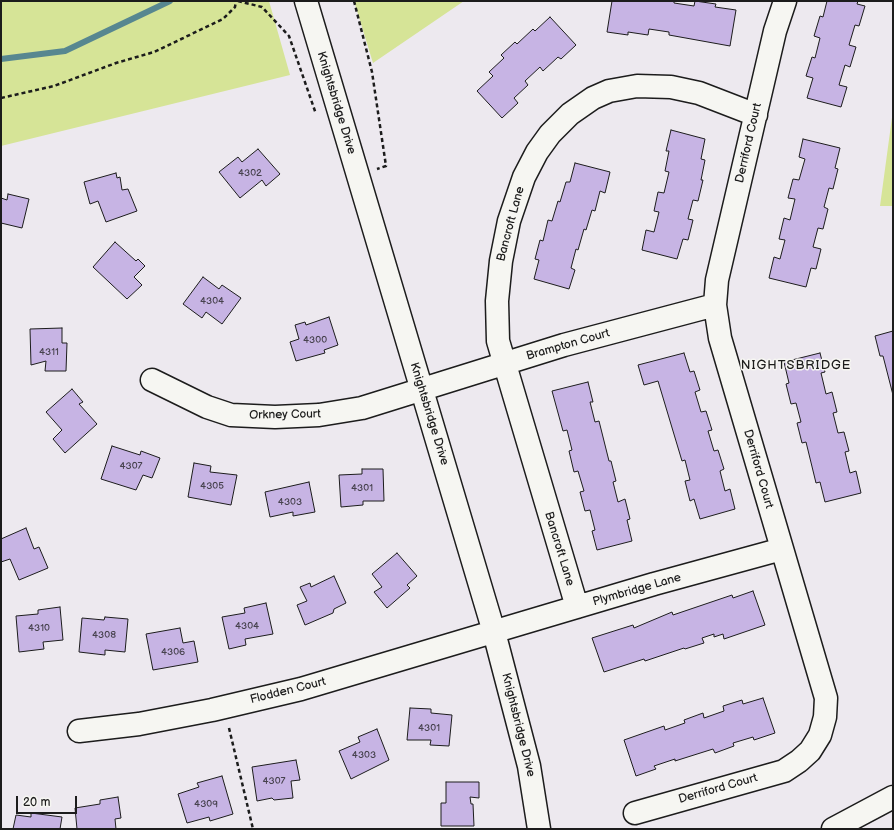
<!DOCTYPE html>
<style>
body{margin:0}
#map{position:relative;width:894px;height:830px;overflow:hidden;background:#ede9ef;font-family:"Balsamiq Sans",sans-serif}
canvas{display:block}
.frame{position:absolute;inset:0;border:2px solid #1c1c1c;pointer-events:none}
.scale{position:absolute;left:16px;top:796px;width:61px;height:18px;box-sizing:border-box;border:2px solid #1c1c1c;border-top:0;padding-left:5px;font-size:12px;line-height:14px;white-space:nowrap;color:#1c1c1c;-webkit-text-stroke:3px #f6f6f2;paint-order:stroke}
</style>
<div id="map">
<canvas width="894" height="830"></canvas>
<div class="frame"></div>
<div class="scale">20 m</div>
</div>
<script>
const ctx = document.querySelector('canvas').getContext('2d');
ctx.lineJoin = 'round';
function fillPath(path, color) { ctx.fillStyle = color; ctx.fill(path, 'evenodd'); }
const poly = rows => new Path2D(rows.map(r => 'M' + r).join(''));
function stroke(path, color, width, dash) { ctx.strokeStyle = color; ctx.lineWidth = width; ctx.lineCap = dash ? 'butt' : 'round'; ctx.setLineDash(dash || []); ctx.stroke(path); }
function label(font, color, halo, rows, align = 'center') {
  ctx.font = font + ' "Balsamiq Sans",sans-serif'; ctx.lineWidth = 3; ctx.setLineDash([]); ctx.textBaseline = 'middle'; ctx.strokeStyle = halo; ctx.fillStyle = color; for (const [text, x, y, turn = 0] of rows) {
    ctx.save(); ctx.translate(x, y); ctx.rotate((+turn || 0) * Math.PI / 180); ctx.textAlign = isNaN(turn) ? turn : align; if (halo) ctx.strokeText(text, 0, 0); ctx.fillText(text, 0, 0); ctx.restore();
  }
}
fillPath(poly([
 [1,1,269,1,290,75,1,146],
 [354,1,464,1,373,63],
 [893,110,893,206,880,206]
]), '#d6e497');
stroke(poly([
 [1,59,65,51,170,1]
]), '#578790', 6);
const building = poly([
 [612,1,674,1,674,3,694,6,695,1,716,4,715,7,736,10,730,46,669,35,669,32,649,29,648,35,628,32,628,35,607,32,612,1],
 [827,1,858,1,857,4,865,6,859,26,855,25,849,45,856,47,850,67,845,65,839,85,847,87,841,107,807,98,813,78,806,76,812,57,815,58,820,38,814,36,820,16,823,17,827,1],
 [550,17,576,45,561,59,558,57,543,71,540,67,525,81,528,85,514,98,518,103,502,118,477,91,493,76,489,72,504,58,501,55,515,42,517,44,533,29,535,31,550,17],
 [671,130,705,139,701,159,705,160,701,180,703,180,698,201,693,200,688,219,693,220,688,240,683,239,677,259,642,250,646,230,654,232,659,212,654,211,658,192,664,193,669,172,665,171,669,151,666,151,671,130],
 [803,139,840,148,835,168,838,169,833,189,829,188,824,207,828,209,823,229,818,228,813,247,821,249,816,269,811,268,806,287,769,278,774,257,780,259,785,240,779,239,784,218,790,220,795,199,788,198,793,179,799,180,805,159,799,157,803,139],
 [258,149,280,174,266,186,262,180,240,198,219,172,238,157,242,162,258,149],
 [575,163,610,172,605,193,600,191,595,211,592,210,586,230,584,229,578,250,576,249,571,268,575,270,569,289,534,279,539,260,535,259,540,240,543,241,548,220,552,221,558,201,560,202,566,182,570,182,575,163],
 [116,173,117,178,120,177,122,190,128,189,137,211,106,222,98,201,90,204,84,182,116,173],
 [8,194,29,199,22,228,1,223,1,198,7,200,8,194],
 [115,242,136,261,138,259,145,266,134,277,142,285,127,299,93,267,115,242],
 [203,277,219,289,222,285,241,298,222,324,206,312,202,318,183,304,203,277],
 [329,317,338,345,324,350,325,353,296,361,290,342,299,339,295,325,305,322,306,325,329,317],
 [62,328,62,343,67,343,66,371,45,371,46,361,31,365,30,329,62,328],
 [893,331,893,395,883,356,880,356,875,336,893,331],
 [684,353,690,372,694,371,700,390,695,392,701,412,706,411,712,430,708,431,714,451,718,450,724,469,720,471,725,491,730,489,735,509,700,519,694,499,690,501,685,481,690,480,685,460,682,461,658,381,644,385,638,365,684,353],
 [820,353,825,372,821,373,826,394,832,392,837,412,833,413,838,433,844,432,849,451,845,452,850,473,856,471,861,493,825,502,820,482,816,483,806,442,802,443,797,423,801,422,796,403,791,404,786,384,789,383,784,362,820,353],
 [588,382,593,402,590,402,595,422,599,421,609,461,611,461,616,481,613,482,618,502,625,499,630,519,627,520,632,541,597,550,592,531,595,530,590,510,585,511,580,492,584,491,578,471,574,472,569,451,572,450,567,430,563,431,552,391,588,382],
 [72,389,83,402,79,404,97,424,65,453,53,439,62,430,46,412,72,389],
 [112,446,140,455,141,451,160,458,152,478,143,475,136,490,101,479,112,446],
 [194,463,211,466,210,472,237,475,231,505,188,497,194,463],
 [362,469,383,469,384,501,363,501,363,505,341,507,339,475,362,474,362,469],
 [309,482,315,512,293,516,293,512,270,517,265,492,309,482],
 [26,528,34,549,39,547,48,568,19,580,10,559,1,562,1,539,26,528],
 [397,553,417,576,407,585,410,588,387,608,374,592,382,587,372,574,397,553],
 [334,576,346,603,334,609,333,613,305,625,297,605,307,601,300,587,310,583,311,587,334,576],
 [753,591,765,625,724,639,723,634,714,637,714,634,702,638,704,643,685,649,684,648,645,661,644,659,604,672,592,638,633,625,634,628,672,612,673,615,732,595,733,598,753,591],
 [266,603,273,634,245,639,246,645,229,649,222,617,245,613,244,608,266,603],
 [60,607,63,640,43,642,44,649,19,652,16,616,38,614,38,610,60,607],
 [105,617,128,619,125,652,105,650,105,655,79,652,82,618,104,620,105,617],
 [180,628,183,643,194,641,198,662,153,670,146,634,180,628],
 [763,698,775,733,754,740,753,737,733,743,734,746,715,753,713,749,675,761,675,759,654,766,656,769,636,776,624,740,664,726,665,730,685,723,684,720,703,713,704,718,724,711,723,706,742,700,743,704,763,698],
 [410,708,431,709,431,713,452,715,449,746,430,745,431,740,407,740,410,708],
 [377,729,389,760,351,779,339,751,360,742,358,737,377,729],
 [296,760,300,780,291,781,293,798,274,800,272,798,257,801,252,767,296,760],
 [222,776,233,814,210,821,209,817,187,823,178,794,199,787,197,783,222,776],
 [446,782,479,782,479,798,470,797,471,804,473,804,474,826,441,826,441,803,446,803,446,782],
 [118,797,121,818,115,819,116,829,77,829,75,808,100,804,100,800,118,797],
 [31,813,62,817,60,829,13,829,16,815,31,817,31,813]
]);
fillPath(building, '#c7b4e4');
stroke(building, '#1c1c1c', 1);
const minor = poly([
 [306,1,494,632,529,766,539,829],
 [152,380,207,407,231,415,275,417,319,415,362,408,564,345,715,305],
 [577,607,498,341,497,301,501,261,509,221,524,177,537,152,550,134,570,114,593,98,609,91,637,86,671,87,699,93,756,115],
 [79,731,139,724,212,710,301,689,654,584,782,549],
 [635,813,784,771,799,761,810,751,820,735,825,717,826,698,720,338,715,305,717,280,775,31,785,1],
 [833,829,893,797]
]);
stroke(minor, '#1c1c1c', 25);
stroke(poly([
 [238,1,262,7,289,36,316,114],
 [354,1,372,72,386,166,377,169],
 [1,98,54,86,116,63,154,52,223,19,235,7,236,1],
 [229,728,253,829]
]), '#1c1c1c', 2.5, [4, 3]);
stroke(minor, '#f6f6f2', 22);
label('10px', '#47424e', null, [
 ["4302",250,173],
 ["4304",212,301],
 ["4300",315,340],
 ["4311",49,352],
 ["4307",131,466],
 ["4305",212,486],
 ["4301",362,488],
 ["4303",290,502],
 ["4304",247,626],
 ["4310",39,628],
 ["4308",104,635],
 ["4306",173,652],
 ["4301",429,728],
 ["4303",364,755],
 ["4307",274,781],
 ["4309",206,804]
]);
label('12px', '#1c1c1c', '#f6f6f2', [
 ["Knightsbridge Drive",336,103,73],
 ["Derriford Court",749,143,-77],
 ["Bancroft Lane",511,224,-75],
 ["Brampton Court",568,345,-16],
 ["Knightsbridge Drive",429,414,73],
 ["Orkney Court",285,415,-1],
 ["Derriford Court",758,469,74],
 ["Bancroft Lane",559,549,73],
 ["Plymbridge Lane",637,590,-16],
 ["Flodden Court",288,691,-14],
 ["Knightsbridge Drive",518,725,76],
 ["Derriford Court",718,789,-16]
]);
ctx.letterSpacing = '1px';
label('13px', '#1c1c1c', '#f6f6f2', [
 ["NIGHTSBRIDGE",796,366]
]);
ctx.letterSpacing = '0px';
</script>
